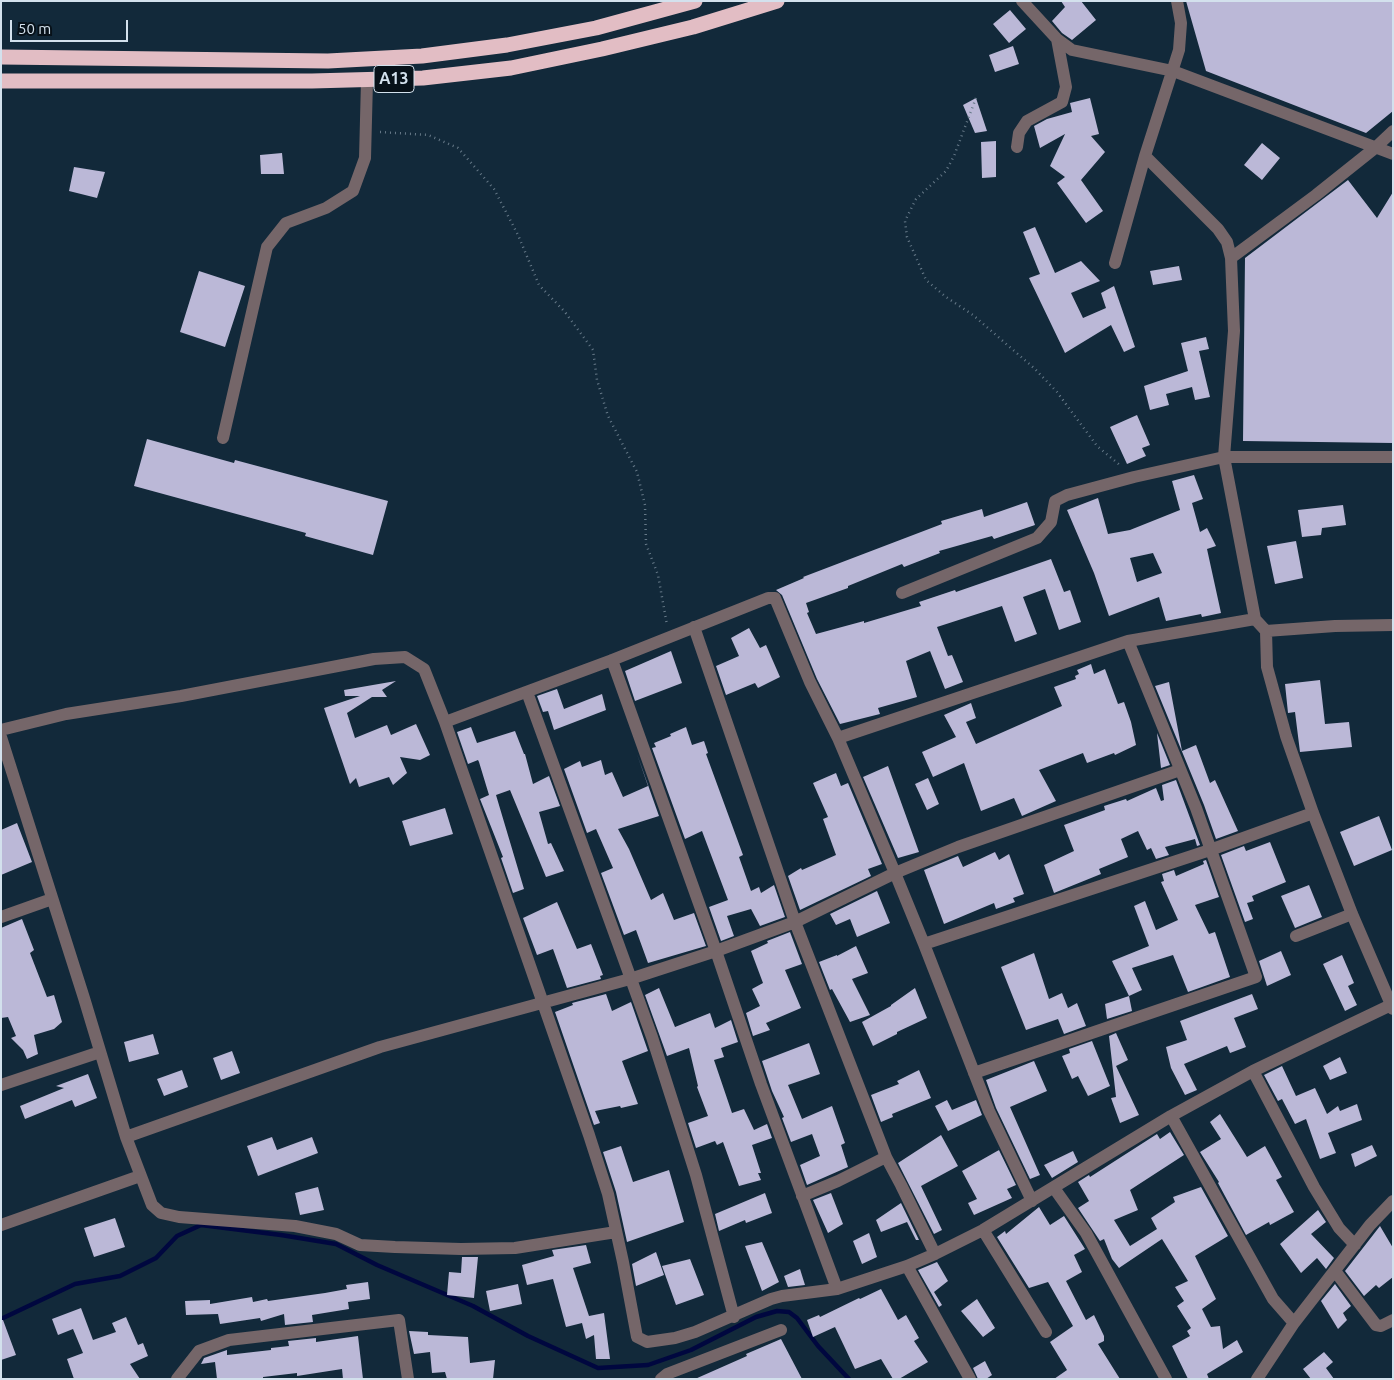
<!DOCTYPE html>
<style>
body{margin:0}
#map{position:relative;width:1394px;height:1380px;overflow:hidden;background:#12293a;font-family:Ubuntu,sans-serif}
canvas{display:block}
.frame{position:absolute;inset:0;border:2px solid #d3e1ed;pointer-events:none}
.scale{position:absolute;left:10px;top:20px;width:118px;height:22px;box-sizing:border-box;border:2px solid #d3e1ed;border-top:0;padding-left:6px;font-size:15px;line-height:18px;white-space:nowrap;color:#d3e1ed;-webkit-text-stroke:4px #071119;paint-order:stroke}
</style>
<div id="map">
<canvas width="1394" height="1380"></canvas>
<div class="frame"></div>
<div class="scale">50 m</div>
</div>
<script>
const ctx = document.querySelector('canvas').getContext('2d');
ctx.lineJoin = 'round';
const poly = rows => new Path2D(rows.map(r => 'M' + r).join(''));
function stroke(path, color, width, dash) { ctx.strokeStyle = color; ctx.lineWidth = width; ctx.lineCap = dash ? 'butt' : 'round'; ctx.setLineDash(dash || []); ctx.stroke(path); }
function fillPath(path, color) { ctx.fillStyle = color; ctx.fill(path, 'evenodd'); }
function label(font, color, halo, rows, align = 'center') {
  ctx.font = font + ' Ubuntu,sans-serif'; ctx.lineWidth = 5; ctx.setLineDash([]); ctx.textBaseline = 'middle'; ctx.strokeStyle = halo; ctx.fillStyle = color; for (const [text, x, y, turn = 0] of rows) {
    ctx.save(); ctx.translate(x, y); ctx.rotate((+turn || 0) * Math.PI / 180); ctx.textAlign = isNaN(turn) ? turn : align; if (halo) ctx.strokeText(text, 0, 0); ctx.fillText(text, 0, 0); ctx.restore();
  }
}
stroke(poly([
 [1,1319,75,1284,120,1276,156,1258,177,1236,201,1225,281,1235,336,1244,377,1265,473,1306,528,1336,598,1368,648,1365,691,1350,756,1317,777,1311,789,1312,797,1318,818,1346,849,1379]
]), '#00073f', 4.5);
fillPath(poly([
 [1061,1,1081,1,1096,20,1072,40,1062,33,1052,21,1065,7],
 [1186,1,1393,1,1393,111,1366,133,1206,71],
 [1010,10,1026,29,1009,43,993,24],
 [1013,46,1019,64,995,72,989,55],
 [976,98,987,131,975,133,963,105],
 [1090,98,1099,134,1091,136,1105,152,1081,180,1103,211,1086,223,1057,183,1065,177,1050,166,1065,134,1040,148,1034,126,1047,119,1072,112,1070,103],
 [996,141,996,177,982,178,981,142],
 [1262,143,1280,158,1262,180,1244,165],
 [282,153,284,174,261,174,260,155],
 [74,167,105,172,97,198,69,191],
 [1348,180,1377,218,1393,192,1393,443,1243,441,1245,258],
 [1035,227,1055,273,1081,261,1100,281,1071,293,1083,318,1106,308,1101,293,1114,286,1135,347,1124,352,1111,325,1065,353,1029,278,1040,274,1023,232],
 [1179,266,1182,280,1153,285,1150,271],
 [199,271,245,286,225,347,180,332],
 [1206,337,1209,349,1199,351,1210,397,1195,400,1192,387,1166,394,1169,405,1150,410,1144,386,1188,371,1181,343],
 [1137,415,1150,445,1142,448,1146,456,1127,464,1110,427],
 [147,439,234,463,235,460,388,501,373,555,305,536,306,533,134,486],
 [1194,475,1203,499,1192,503,1200,532,1207,528,1216,546,1207,549,1221,613,1202,617,1201,614,1166,621,1159,597,1109,616,1094,573,1067,510,1098,498,1108,534,1130,530,1180,510,1172,481],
 [1153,553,1162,573,1137,582,1130,558],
 [1027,502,1035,525,994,539,992,536,939,551,940,553,904,567,902,564,848,586,848,588,806,603,809,612,807,613,816,634,864,621,864,623,921,606,919,602,955,590,956,592,1051,559,1064,592,1070,590,1081,622,1059,630,1045,589,1023,597,1037,634,1015,642,1002,606,937,627,948,656,952,655,963,682,945,689,930,651,906,661,917,697,878,708,880,714,840,724,817,679,782,595,776,590,804,578,803,577,942,524,941,521,982,509,984,517],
 [1343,505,1346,525,1322,528,1321,535,1302,537,1298,510],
 [1296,541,1303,578,1275,584,1267,546],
 [749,628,760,648,766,645,780,677,758,688,755,683,726,695,716,666,739,656,731,638],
 [671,651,682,683,635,701,625,671],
 [1091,664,1094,674,1105,669,1118,704,1124,702,1131,722,1136,745,1115,755,1114,753,1087,763,1083,753,1039,770,1056,801,1022,816,1014,798,981,811,964,763,933,777,922,752,956,737,944,715,971,703,976,718,966,722,976,744,1062,706,1054,687,1076,679,1075,676,1079,674,1077,670],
 [1320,680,1325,724,1349,722,1352,747,1300,752,1295,712,1288,713,1285,684],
 [396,681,382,690,387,697,372,697,347,713,355,738,387,725,391,735,416,724,430,755,420,760,400,757,407,773,393,785,389,777,359,787,356,778,350,784,324,708,360,696,345,696,344,690],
 [1169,682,1182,751,1196,745,1210,783,1215,780,1238,831,1216,839,1204,805,1155,686],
 [557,689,564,709,602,694,606,710,554,730,548,711,543,712,537,696],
 [471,727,477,743,515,731,524,754,525,754,533,784,549,776,560,806,539,812,548,844,551,843,564,871,546,877,510,790,496,795,524,889,513,893,501,858,503,857,480,799,489,795,479,762,478,760,468,764,457,732],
 [686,727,692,745,704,741,708,753,706,754,743,855,739,857,751,891,759,887,761,893,774,885,785,917,760,926,751,909,727,916,734,936,721,941,709,907,728,900,702,831,685,839,652,748,656,747,654,743,671,736,670,734],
 [1157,733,1170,765,1161,768,1158,742],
 [637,754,659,816,618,829,629,849,651,900,663,893,674,920,694,913,706,946,648,963,636,930,624,935,601,873,613,868,596,829,587,833,564,769,580,761,582,767,601,760,605,775,612,772,623,797,648,786],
 [888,766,919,852,898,858,863,777],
 [836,773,841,786,848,783,882,864,868,869,871,876,800,910,788,876,801,868,802,870,836,855,823,819,828,817,813,783],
 [928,778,939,804,927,810,915,784],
 [1176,780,1200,845,1197,846,1195,839,1165,847,1169,855,1156,859,1151,848,1147,850,1138,831,1121,839,1128,857,1099,869,1101,874,1054,893,1044,865,1074,851,1064,825,1105,810,1104,806,1126,799,1127,801,1156,788,1161,801,1164,800,1162,785],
 [445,808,453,834,410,846,402,821],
 [1379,816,1392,850,1354,866,1340,832],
 [17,823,32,862,1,875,1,830],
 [1270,842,1286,882,1252,896,1254,901,1247,903,1253,919,1245,922,1221,855,1244,846,1246,851],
 [995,852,999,860,1009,854,1024,894,1013,898,1015,902,996,909,994,903,944,924,924,870,958,856,963,867],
 [1206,860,1219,897,1195,905,1209,934,1215,932,1230,977,1188,992,1173,955,1132,968,1142,990,1129,996,1112,961,1149,946,1134,906,1145,901,1156,930,1178,920,1161,882,1164,881,1162,874,1174,870,1176,876,1204,864,1203,861],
 [1309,885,1322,917,1295,928,1281,896],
 [877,891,890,923,857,937,850,919,836,925,830,914],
 [557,902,577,949,591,944,603,975,600,976,601,979,567,988,553,949,537,955,523,918],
 [22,919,34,950,30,953,47,997,54,995,62,1022,54,1029,34,1035,38,1054,27,1059,23,1050,11,1038,16,1036,8,1017,1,1018,1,928],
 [790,932,802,964,785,970,801,1008,766,1023,770,1030,753,1036,746,1013,760,1006,752,989,763,983,751,951,768,943,767,941],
 [856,946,868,973,852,979,870,1015,850,1022,832,989,830,990,819,962,837,955,837,956],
 [1281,951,1291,975,1267,986,1259,961],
 [1034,953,1049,999,1062,993,1068,1008,1077,1003,1086,1026,1064,1034,1058,1019,1026,1030,1001,967],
 [1342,955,1354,983,1348,986,1357,1005,1345,1011,1323,964],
 [659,988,675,1027,710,1013,715,1028,731,1020,738,1042,721,1048,724,1057,714,1060,732,1113,744,1109,754,1130,767,1124,772,1138,752,1145,761,1173,758,1173,761,1180,739,1186,723,1142,717,1145,715,1141,696,1148,688,1123,708,1116,697,1087,698,1086,689,1048,667,1056,645,995],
 [915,988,927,1018,897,1032,897,1034,873,1046,862,1022,891,1006,891,1005],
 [606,994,612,1011,631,1002,648,1051,622,1061,638,1104,621,1108,620,1106,595,1111,600,1123,594,1125,555,1012,573,1005,572,1003],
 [1252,994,1258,1009,1234,1018,1246,1047,1230,1053,1227,1046,1184,1064,1197,1090,1185,1095,1171,1068,1166,1047,1187,1040,1180,1021],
 [1129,996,1132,1011,1107,1019,1105,1004],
 [1116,1033,1128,1060,1116,1066,1139,1115,1120,1123,1111,1098,1116,1097,1109,1036],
 [153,1034,159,1054,129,1062,124,1042],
 [1092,1041,1110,1086,1088,1096,1078,1076,1072,1079,1062,1056,1070,1053,1069,1049],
 [809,1043,820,1074,788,1085,802,1119,832,1106,845,1143,841,1145,848,1167,807,1185,800,1165,820,1156,812,1134,791,1142,782,1118,784,1117,772,1091,762,1061],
 [232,1051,240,1073,221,1080,213,1058],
 [1340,1057,1347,1073,1330,1080,1323,1066],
 [1034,1061,1047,1091,1010,1107,1040,1175,1030,1179,996,1108,986,1080],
 [1282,1066,1296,1096,1315,1088,1327,1114,1338,1106,1340,1111,1357,1104,1362,1120,1328,1133,1336,1153,1320,1159,1306,1119,1295,1124,1282,1099,1278,1101,1264,1075],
 [182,1070,188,1087,164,1096,157,1079],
 [919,1070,931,1098,892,1114,893,1117,881,1122,871,1095,899,1084,897,1081],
 [88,1074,97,1098,75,1107,72,1100,25,1119,20,1106,64,1088,56,1086],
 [947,1100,952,1110,976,1100,982,1115,948,1131,935,1106],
 [1220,1114,1247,1157,1265,1146,1282,1177,1276,1180,1294,1212,1270,1225,1269,1222,1246,1235,1218,1183,1219,1182,1200,1152,1221,1139,1210,1122],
 [1170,1132,1184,1155,1130,1190,1138,1210,1114,1220,1130,1246,1157,1229,1151,1218,1175,1202,1173,1197,1201,1187,1228,1236,1195,1256,1216,1299,1202,1309,1211,1327,1220,1326,1223,1349,1237,1340,1243,1352,1207,1374,1209,1379,1188,1379,1172,1346,1190,1336,1187,1331,1191,1328,1177,1306,1184,1301,1175,1287,1188,1281,1162,1239,1119,1268,1112,1259,1104,1239,1100,1241,1078,1208,1089,1201,1078,1182,1089,1175,1090,1177,1157,1134,1160,1139],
 [941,1135,958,1166,921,1186,942,1230,934,1234,898,1163],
 [272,1137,277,1150,312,1137,318,1153,258,1176,247,1146],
 [1372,1145,1377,1156,1355,1167,1351,1154],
 [621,1146,633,1182,669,1170,684,1222,627,1242,616,1192,603,1152],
 [997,1146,1016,1185,1007,1189,1012,1198,974,1215,968,1203,977,1199,962,1171,999,1150],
 [1073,1151,1078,1162,1052,1178,1044,1165],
 [318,1187,324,1210,300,1215,295,1193],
 [765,1193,772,1213,746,1223,745,1220,719,1231,715,1214],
 [831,1193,843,1224,828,1233,813,1200],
 [901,1203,919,1240,916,1240,907,1222,881,1232,876,1220],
 [1039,1207,1050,1225,1064,1216,1085,1249,1074,1255,1082,1272,1066,1281,1086,1320,1094,1315,1104,1336,1104,1341,1098,1344,1120,1379,1054,1379,1067,1370,1050,1342,1073,1326,1048,1282,1029,1288,997,1237,1005,1231,1006,1234],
 [1318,1210,1326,1222,1311,1234,1334,1258,1326,1269,1317,1258,1301,1273,1280,1244],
 [115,1218,125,1247,94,1257,84,1228],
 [1380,1226,1393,1248,1393,1277,1379,1288,1376,1285,1364,1296,1345,1271],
 [869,1233,877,1257,862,1264,853,1241],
 [762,1242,779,1282,762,1291,745,1246],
 [586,1245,591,1263,573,1268,589,1316,604,1313,610,1359,596,1359,594,1335,586,1339,582,1323,566,1327,553,1279,527,1285,522,1265,554,1256,552,1250],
 [656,1252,664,1275,636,1286,632,1264],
 [462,1257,478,1257,474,1298,447,1295,449,1272,461,1273],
 [690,1259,704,1295,676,1305,662,1266],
 [937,1262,948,1281,934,1292,942,1305,939,1307,918,1270],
 [800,1269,805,1285,788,1287,784,1276],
 [368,1282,370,1299,348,1302,349,1309,312,1315,313,1322,285,1325,284,1314,261,1321,260,1318,220,1324,218,1314,186,1315,185,1301,210,1300,210,1304,252,1297,253,1302,267,1299,268,1301,325,1293,347,1289,346,1285],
 [518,1284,522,1304,490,1311,486,1291],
 [1335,1284,1351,1306,1343,1313,1347,1320,1338,1329,1321,1301],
 [881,1289,898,1320,906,1315,919,1338,914,1341,928,1362,899,1379,893,1379,881,1359,855,1369,835,1327,813,1337,807,1320,819,1315,820,1317,859,1298,860,1299],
 [977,1299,995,1328,983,1337,961,1311],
 [81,1308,93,1340,116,1332,112,1323,126,1317,138,1345,143,1343,148,1356,130,1364,140,1379,74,1379,67,1359,83,1353,73,1329,58,1335,52,1319],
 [1,1320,3,1320,16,1355,1,1360],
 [409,1331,428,1332,428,1335,468,1337,470,1363,495,1360,493,1379,447,1379,445,1372,432,1373,430,1352,414,1354],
 [358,1336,363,1379,343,1379,342,1369,297,1376,297,1373,263,1377,263,1379,217,1379,215,1362,201,1364,204,1358,227,1350,227,1355,271,1350,271,1348,289,1346,288,1341,316,1338,316,1342],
 [781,1339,802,1379,695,1379,747,1356,746,1354],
 [1324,1352,1333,1362,1326,1368,1334,1379,1311,1379,1303,1369],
 [985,1361,992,1375,986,1379,978,1379,973,1368]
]), '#bbb8d7');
stroke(poly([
 [976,98,954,156,946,171,916,199,905,221,907,237,926,280,946,297,973,315,1035,369,1057,392,1097,446,1121,466],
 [380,132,428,135,458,148,494,189,518,235,539,285,565,312,593,350,597,380,608,416,637,472,645,505,646,544,658,575,667,625]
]), '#667988', 2.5, [1, 4]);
stroke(poly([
 [1022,1,1057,39,1072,50,1173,71,1393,154],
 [1177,1,1181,23,1179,50,1145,156,1218,229,1227,242,1231,258,1234,331,1224,457,1255,619,1266,631,1267,667,1286,736,1313,813,1352,914,1393,1009],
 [1017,147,1019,133,1027,121,1062,102,1066,87,1057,39],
 [1231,258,1316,195,1375,148,1393,131],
 [1115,263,1145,156],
 [223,438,267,247,286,223,326,208,353,191,365,158,367,81],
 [902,593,1037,538,1051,522,1055,501,1067,495,1134,477,1224,457,1393,457],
 [694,627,795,922,886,1157],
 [1266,631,1335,626,1393,625],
 [612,660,716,951,761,1084,837,1289],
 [527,692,652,1037,696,1175,734,1317],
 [445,722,612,660,768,598,775,598,810,682,838,738,895,873,924,944,989,1111,1032,1201],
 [1,730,66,714,181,696,374,659,405,657,424,669,445,722,589,1135,608,1194,623,1262,637,1337,647,1342,675,1338,695,1332,771,1299,782,1296,837,1289,907,1266,935,1254,983,1230,1171,1116,1253,1071,1393,1004],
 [1,737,84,998,126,1137,152,1205,161,1213,179,1217,295,1226,336,1234,360,1245,395,1247,461,1249,515,1248,616,1232],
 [838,738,1128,641,1255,619],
 [1,917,52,899],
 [1296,936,1352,914],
 [924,944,1210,850,1313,813],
 [1253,1071,1314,1187,1339,1228,1355,1245],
 [974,1073,1256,977,1196,808,1128,641],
 [1,1085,100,1052],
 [1171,1116,1273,1299,1294,1323],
 [126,1137,380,1047,630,979,716,951,795,922,895,873,958,847,1180,770],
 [1054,1188,1086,1233,1166,1379],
 [802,1196,838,1181,886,1157,901,1185,935,1254],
 [1,1225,140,1176],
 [983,1230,1046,1332],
 [907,1266,970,1379],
 [1335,1271,1376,1325,1381,1326,1393,1320],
 [177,1379,199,1351,229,1340,399,1320,408,1379],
 [661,1379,667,1374,781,1330],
 [1257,1379,1294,1323,1370,1225,1393,1201]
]), '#756669', 12);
stroke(poly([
 [1,57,328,61,422,56,507,45,596,28,695,1],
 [1,81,312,81,423,78,511,68,602,49,693,27,777,1]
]), '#e2bdc4', 15);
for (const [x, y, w] of [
 [394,79,40]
]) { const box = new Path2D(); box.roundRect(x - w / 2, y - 13.5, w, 27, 4); ctx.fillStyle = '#071119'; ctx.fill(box); stroke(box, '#d3e1ed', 1); }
label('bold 16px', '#d3e1ed', null, [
 ["A13",394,79]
]);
</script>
